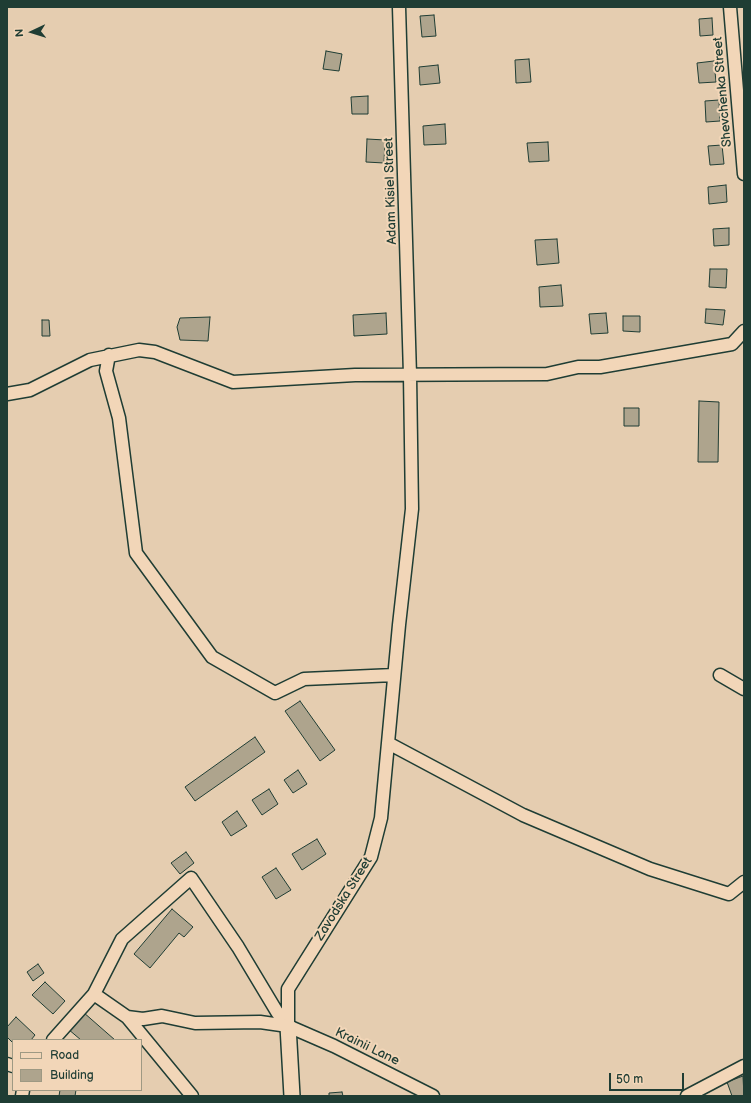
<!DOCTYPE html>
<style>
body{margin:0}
#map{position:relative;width:751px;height:1103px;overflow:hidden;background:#e5cdb0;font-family:"Balsamiq Sans",sans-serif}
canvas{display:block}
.frame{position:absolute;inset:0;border:8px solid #1f3d34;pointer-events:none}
.legend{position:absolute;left:12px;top:1039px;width:130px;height:52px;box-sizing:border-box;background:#f2d6b8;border:1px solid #9e9983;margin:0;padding:5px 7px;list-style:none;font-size:12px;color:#1f3d34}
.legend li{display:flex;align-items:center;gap:8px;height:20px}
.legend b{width:20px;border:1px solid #9e9983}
.north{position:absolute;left:12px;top:12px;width:40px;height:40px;-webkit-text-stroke:3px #f2d6b8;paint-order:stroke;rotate:266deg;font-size:11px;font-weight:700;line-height:16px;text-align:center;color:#1f3d34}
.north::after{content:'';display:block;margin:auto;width:14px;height:18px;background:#1f3d34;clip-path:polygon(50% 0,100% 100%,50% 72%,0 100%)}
.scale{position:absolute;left:609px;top:1073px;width:75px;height:18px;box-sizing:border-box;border:2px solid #1f3d34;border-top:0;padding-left:5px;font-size:12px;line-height:14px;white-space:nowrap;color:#1f3d34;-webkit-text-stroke:3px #f2d6b8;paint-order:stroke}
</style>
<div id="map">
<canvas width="751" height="1103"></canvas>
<div class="frame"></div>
<ul class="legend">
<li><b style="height:5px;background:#f2d6b8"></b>Road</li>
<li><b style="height:11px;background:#aea48d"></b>Building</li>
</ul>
<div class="north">N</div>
<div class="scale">50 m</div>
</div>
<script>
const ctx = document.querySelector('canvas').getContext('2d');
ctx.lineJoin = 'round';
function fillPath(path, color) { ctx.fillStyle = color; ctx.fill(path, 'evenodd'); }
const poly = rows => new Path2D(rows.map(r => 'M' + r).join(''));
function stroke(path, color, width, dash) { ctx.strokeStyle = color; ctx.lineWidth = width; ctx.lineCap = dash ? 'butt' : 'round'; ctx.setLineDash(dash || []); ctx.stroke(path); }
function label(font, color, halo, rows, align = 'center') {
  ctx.font = font + ' "Balsamiq Sans",sans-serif'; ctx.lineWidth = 4; ctx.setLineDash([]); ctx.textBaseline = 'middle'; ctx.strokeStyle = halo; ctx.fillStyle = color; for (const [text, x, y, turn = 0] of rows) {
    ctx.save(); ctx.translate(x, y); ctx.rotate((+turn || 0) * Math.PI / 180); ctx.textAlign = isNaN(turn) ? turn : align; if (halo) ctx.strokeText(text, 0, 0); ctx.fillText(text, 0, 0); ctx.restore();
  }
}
const building = poly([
 [434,15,436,36,422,37,420,16,434,15],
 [712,18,713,35,700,36,699,19,712,18],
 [326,51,342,54,339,71,323,69,326,51],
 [529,59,531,82,516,83,515,60,529,59],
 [714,61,716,82,699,83,697,63,714,61],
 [438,65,440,83,420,85,419,67,438,65],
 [368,96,368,114,352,114,351,97,368,96],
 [719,100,720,121,706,122,705,101,719,100],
 [445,124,446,144,424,145,423,126,445,124],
 [367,139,385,140,384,163,366,162,367,139],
 [548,142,549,161,529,162,527,143,548,142],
 [722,145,724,164,710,165,708,146,722,145],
 [726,185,727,202,709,204,708,187,726,185],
 [729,228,729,245,714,246,713,229,729,228],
 [557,239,559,263,537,265,535,240,557,239],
 [710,269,727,269,726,288,709,287,710,269],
 [561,285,563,306,540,307,539,287,561,285],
 [706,309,725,310,723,325,705,323,706,309],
 [386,313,387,334,354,336,353,315,386,313],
 [606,313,608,333,591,334,589,314,606,313],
 [623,316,640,316,640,332,623,331,623,316],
 [210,317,208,341,180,340,177,327,180,318,210,317],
 [42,320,49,320,50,336,42,336,42,320],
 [699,401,719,402,718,462,698,462,699,401],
 [624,408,639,408,639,426,624,426,624,408],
 [300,701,335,750,320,761,285,711,300,701],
 [255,737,265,752,195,801,185,787,255,737],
 [298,770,307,784,293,793,284,780,298,770],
 [269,789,278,804,262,815,252,800,269,789],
 [237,811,247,826,231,836,222,822,237,811],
 [317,839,326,854,302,870,292,854,317,839],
 [186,852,194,863,180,874,171,863,186,852],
 [276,868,291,890,276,899,262,877,276,868],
 [172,909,193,927,184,937,179,933,150,968,134,954,172,909],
 [38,964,44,973,33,981,27,972,38,964],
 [45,982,65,1001,53,1014,32,995,45,982],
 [83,1012,115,1040,81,1040,68,1029,83,1012],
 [16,1017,35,1035,31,1040,13,1040,13,1043,7,1037,7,1027,16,1017],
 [743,1076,744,1096,732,1096,727,1082,743,1076],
 [60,1090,76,1090,75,1096,59,1096,60,1090],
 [342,1092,343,1096,329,1096,329,1093,342,1092]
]);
fillPath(building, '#aea48d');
stroke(building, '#1f3d34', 1);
const minor = poly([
 [730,7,744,174],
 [109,355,106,371,119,418,136,553,212,657,275,693,304,679,394,675],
 [7,394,30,390,90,360,139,350,155,352,233,382,355,375,547,374,578,367,600,367,732,344,744,331],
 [720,675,744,689],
 [388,743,523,815,650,869,729,894,744,882],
 [94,994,127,1017,192,1096],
 [127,1017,143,1019,162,1016,195,1023,260,1022,288,1026,334,1046,433,1096],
 [288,1026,288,989,371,857,381,818,399,625,412,509,410,375,399,7],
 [53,1040,94,994,122,939,191,878,238,947,277,1012,288,1026],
 [7,1064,13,1066],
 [22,1096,23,1090],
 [687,1096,744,1066]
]);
const tertiary = poly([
 [288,1026,292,1096]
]);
stroke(minor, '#1f3d34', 15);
stroke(tertiary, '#1f3d34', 18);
stroke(minor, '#f2d6b8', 12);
stroke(tertiary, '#f2d6b8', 15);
label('13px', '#1f3d34', '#f2d6b8', [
 ["Shevchenka Street",723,92,-95],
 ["Adam Kisiel Street",391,191,-92],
 ["Zavodska Street",344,899,-58],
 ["Krainii Lane",367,1047,26]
]);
</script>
